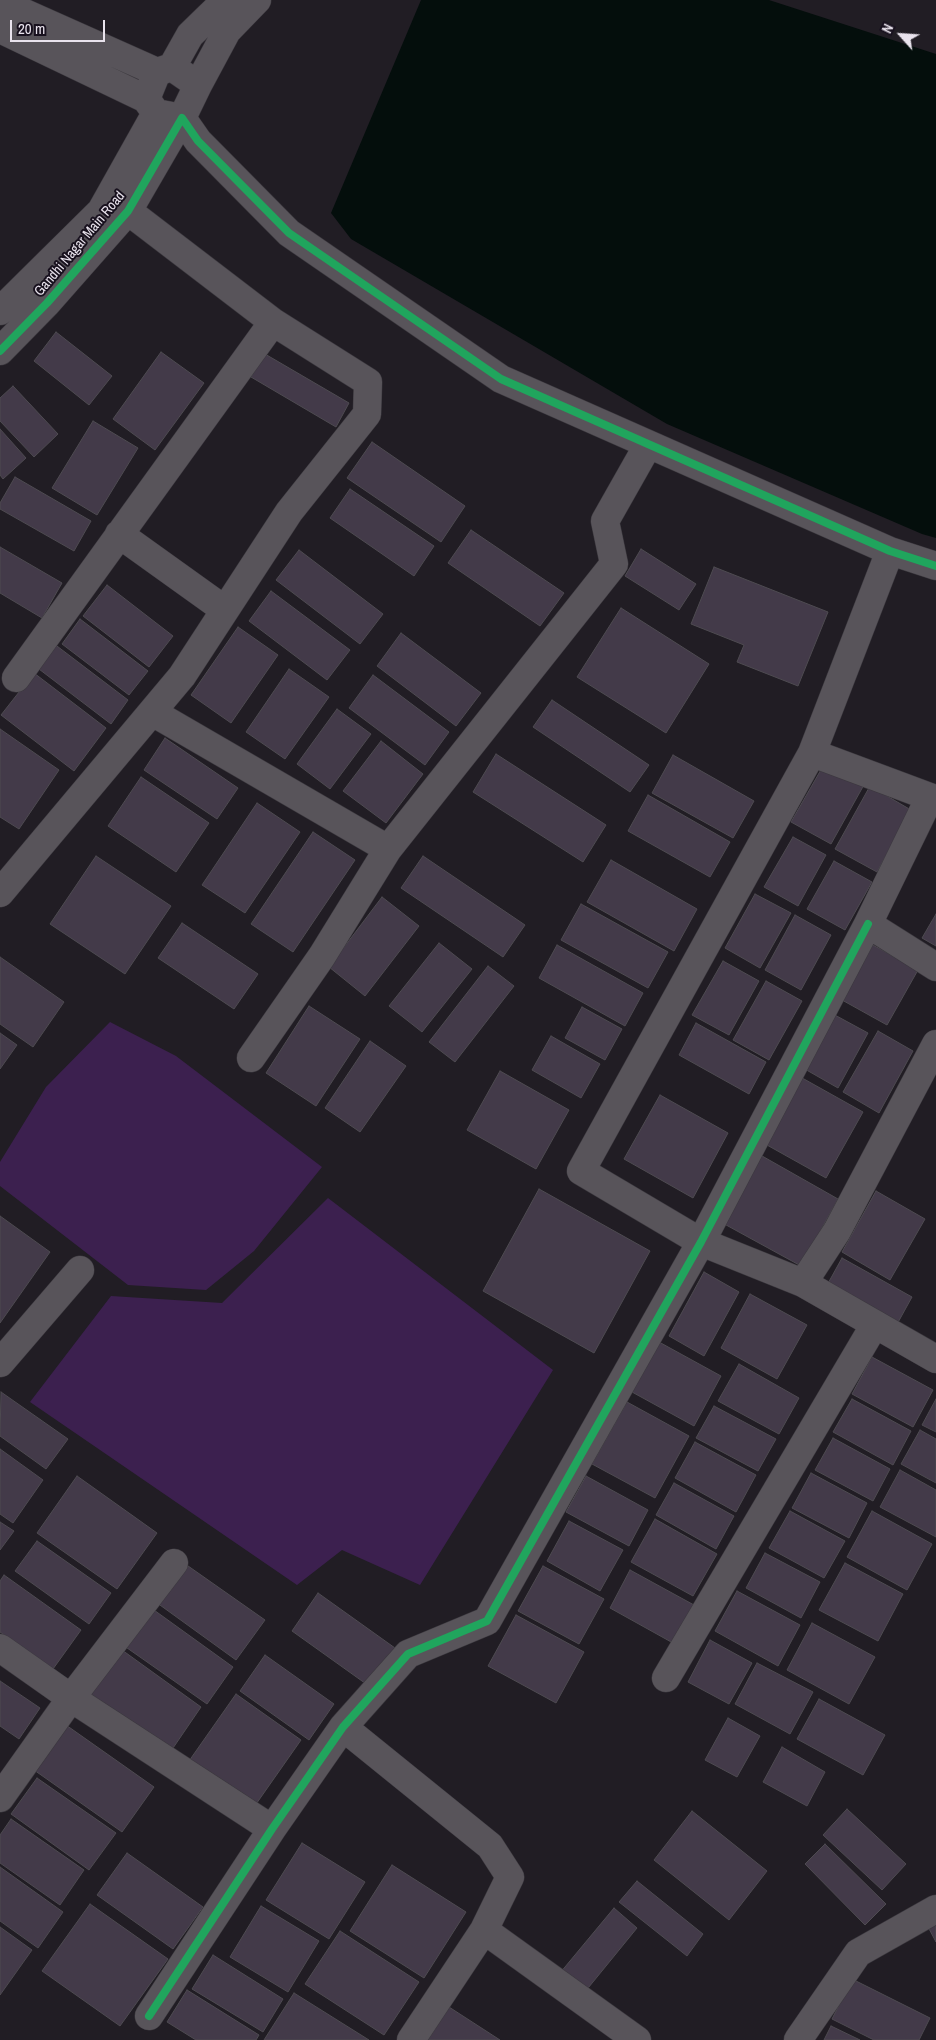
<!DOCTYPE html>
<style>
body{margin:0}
#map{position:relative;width:936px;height:2040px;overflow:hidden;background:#211d24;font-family:"Archivo Narrow",sans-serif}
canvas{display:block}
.north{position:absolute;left:876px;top:10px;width:50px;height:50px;-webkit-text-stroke:4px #18111e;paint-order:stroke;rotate:296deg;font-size:14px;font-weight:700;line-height:20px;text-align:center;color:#e9e3ed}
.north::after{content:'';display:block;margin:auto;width:18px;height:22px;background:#e9e3ed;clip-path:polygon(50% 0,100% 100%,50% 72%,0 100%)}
.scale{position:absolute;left:10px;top:20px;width:95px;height:22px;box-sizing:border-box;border:2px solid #e9e3ed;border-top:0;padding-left:6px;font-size:15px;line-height:18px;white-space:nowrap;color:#e9e3ed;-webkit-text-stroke:4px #18111e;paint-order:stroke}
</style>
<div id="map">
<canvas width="936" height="2040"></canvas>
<div class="north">N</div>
<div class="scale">20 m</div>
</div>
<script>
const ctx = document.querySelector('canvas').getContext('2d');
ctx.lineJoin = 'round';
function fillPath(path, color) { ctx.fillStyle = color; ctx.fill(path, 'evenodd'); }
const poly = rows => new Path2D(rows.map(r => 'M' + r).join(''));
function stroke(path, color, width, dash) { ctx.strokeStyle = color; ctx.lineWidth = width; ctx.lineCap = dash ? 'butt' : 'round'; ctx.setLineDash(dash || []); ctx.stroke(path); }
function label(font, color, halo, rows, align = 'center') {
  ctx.font = font + ' "Archivo Narrow",sans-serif'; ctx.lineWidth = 4; ctx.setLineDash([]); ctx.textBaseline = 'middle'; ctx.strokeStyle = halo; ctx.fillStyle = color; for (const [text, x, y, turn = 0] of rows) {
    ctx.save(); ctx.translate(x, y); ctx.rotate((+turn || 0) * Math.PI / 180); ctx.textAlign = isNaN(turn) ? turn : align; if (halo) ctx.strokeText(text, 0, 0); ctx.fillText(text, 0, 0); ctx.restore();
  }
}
fillPath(poly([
 [110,1022,176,1056,322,1167,254,1251,206,1290,128,1285,0,1186,0,1162,46,1087],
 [328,1198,553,1370,420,1585,342,1550,297,1585,30,1402,111,1296,222,1303]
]), '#3c204f');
fillPath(poly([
 [421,0,769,0,936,54,936,538,922,534,667,424,351,239,331,213]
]), '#040e0c');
const building = poly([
 [56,332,112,376,89,405,34,361,56,332],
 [161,352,204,383,155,450,113,419,161,352],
 [265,354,349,403,336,427,251,377,265,354],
 [13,386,58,434,34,457,0,421,0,398,13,386],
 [93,421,138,448,97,515,52,488,93,421],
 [0,429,26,458,3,479,0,475,0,429],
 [372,442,465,506,441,542,347,478,372,442],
 [15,477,91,521,74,551,0,509,0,503,15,477],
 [350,489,434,546,414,576,330,518,350,489],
 [471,530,564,593,540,626,448,563,471,530],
 [0,547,62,583,42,618,0,593,0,547],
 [641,549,696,584,679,610,625,576,641,549],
 [299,550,383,614,360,644,276,580,299,550],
 [714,567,828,612,798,686,737,662,744,645,691,624,714,567],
 [107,585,173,636,149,667,83,616,107,585],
 [271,591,350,650,327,680,249,621,271,591],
 [621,608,709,664,666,733,577,677,621,608],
 [80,619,148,671,129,695,62,644,80,619],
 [238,627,278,655,231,723,191,695,238,627],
 [401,633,481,693,456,726,377,666,401,633],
 [53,643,128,700,111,724,35,666,53,643],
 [289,669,329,697,285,759,246,732,289,669],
 [34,673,106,728,74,771,1,715,34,673],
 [373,675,449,732,425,765,349,708,373,675],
 [552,700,649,765,630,792,533,727,552,700],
 [337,709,371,734,330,789,297,764,337,709],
 [0,729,59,770,19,829,0,817,0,729],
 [165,738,238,788,217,819,144,770,165,738],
 [381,741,423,774,386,823,343,791,381,741],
 [496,754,606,825,583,862,473,792,496,754],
 [673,755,754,801,733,838,652,793,673,755],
 [826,761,865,783,831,844,791,822,826,761],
 [141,777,209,823,176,872,108,826,141,777],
 [870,786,911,810,877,872,835,849,870,786],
 [648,795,730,842,710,877,628,831,648,795],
 [257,803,300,832,245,913,202,885,257,803],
 [313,832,355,860,293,952,251,924,313,832],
 [793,837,826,855,798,906,764,887,793,837],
 [96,856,171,906,125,974,50,924,96,856],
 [423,856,525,925,503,957,401,888,423,856],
 [611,860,697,909,674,951,587,902,611,860],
 [834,861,872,882,845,930,807,909,834,861],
 [755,894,791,913,760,968,725,948,755,894],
 [382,897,419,926,365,996,329,967,382,897],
 [581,904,668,952,648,988,561,940,581,904],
 [936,914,936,946,922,938,936,914],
 [795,915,831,935,801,990,765,970,795,915],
 [182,923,258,974,234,1009,158,958,182,923],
 [439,943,472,969,422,1032,389,1006,439,943],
 [557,945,643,993,625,1026,539,978,557,945],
 [873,945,918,970,887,1025,842,1000,873,945],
 [0,957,64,1002,33,1047,0,1024,0,957],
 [723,961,759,981,729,1035,692,1015,723,961],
 [488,966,514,986,455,1062,429,1042,488,966],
 [766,981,802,1001,769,1060,733,1040,766,981],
 [309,1006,360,1039,316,1106,266,1073,309,1006],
 [582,1007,622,1029,605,1060,565,1038,582,1007],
 [833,1014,868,1033,838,1088,803,1068,833,1014],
 [696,1023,766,1062,749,1094,679,1055,696,1023],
 [878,1031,913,1051,879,1113,843,1092,878,1031],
 [0,1033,17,1045,0,1069,0,1033],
 [551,1036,600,1064,581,1098,532,1070,551,1036],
 [370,1041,406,1066,360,1132,325,1108,370,1041],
 [500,1071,569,1110,536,1169,467,1130,500,1071],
 [795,1074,863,1112,826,1178,758,1140,795,1074],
 [660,1095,728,1133,693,1198,624,1159,660,1095],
 [755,1152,838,1199,801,1266,717,1220,755,1152],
 [539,1189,650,1251,594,1353,483,1291,539,1189],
 [876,1191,925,1219,890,1280,842,1252,876,1191],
 [0,1216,50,1252,0,1323,0,1216],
 [842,1258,912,1297,896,1326,826,1287,842,1258],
 [704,1272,739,1292,704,1356,669,1336,704,1272],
 [750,1294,807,1325,777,1379,721,1348,750,1294],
 [659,1342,721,1376,694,1426,632,1392,659,1342],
 [872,1357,933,1390,913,1427,852,1394,872,1357],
 [739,1364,799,1398,779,1434,718,1401,739,1364],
 [1,1392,68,1439,46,1469,0,1436,1,1392],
 [852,1399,911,1431,893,1465,833,1432,852,1399],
 [936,1399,936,1432,922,1425,936,1399],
 [627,1402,689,1436,655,1498,592,1464,627,1402],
 [714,1406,776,1439,758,1471,696,1438,714,1406],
 [920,1430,936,1439,936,1483,901,1464,920,1430],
 [833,1438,890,1469,873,1501,815,1470,833,1438],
 [695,1442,756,1475,736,1512,675,1478,695,1442],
 [0,1449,43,1480,13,1523,0,1514,0,1449],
 [900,1470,936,1490,936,1537,880,1507,900,1470],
 [811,1473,867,1503,849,1538,792,1508,811,1473],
 [77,1476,157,1533,117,1589,37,1533,77,1476],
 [586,1476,648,1510,629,1546,566,1512,586,1476],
 [674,1483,734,1516,716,1549,656,1515,674,1483],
 [790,1511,845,1541,824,1578,769,1548,790,1511],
 [872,1511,932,1544,907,1590,847,1557,872,1511],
 [655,1519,717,1554,693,1596,631,1562,655,1519],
 [569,1521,623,1550,600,1591,547,1561,569,1521],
 [0,1522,14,1531,0,1550,0,1522],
 [37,1541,111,1593,89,1624,15,1571,37,1541],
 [765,1553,820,1582,801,1618,746,1588,765,1553],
 [181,1561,265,1620,236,1660,153,1600,181,1561],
 [845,1563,903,1594,878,1641,819,1610,845,1563],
 [543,1566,604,1599,579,1644,518,1611,543,1566],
 [630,1570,694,1605,673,1643,610,1608,630,1570],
 [4,1575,81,1630,53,1669,0,1632,0,1581,4,1575],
 [737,1591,800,1625,778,1666,715,1631,737,1591],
 [318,1593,395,1648,369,1686,292,1631,318,1593],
 [147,1605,233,1667,207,1704,120,1643,147,1605],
 [516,1615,584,1652,556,1703,488,1666,516,1615],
 [812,1623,875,1657,849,1704,787,1670,812,1623],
 [710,1640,752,1663,729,1704,688,1682,710,1640],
 [122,1650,201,1707,171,1751,91,1694,122,1650],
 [265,1655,334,1704,309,1740,240,1691,265,1655],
 [757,1663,813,1692,790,1734,735,1704,757,1663],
 [0,1681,40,1708,19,1739,0,1726,0,1681],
 [236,1694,301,1740,254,1807,189,1761,236,1694],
 [819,1699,885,1735,863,1775,797,1739,819,1699],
 [728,1718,760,1736,737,1777,705,1760,728,1718],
 [66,1725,154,1787,122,1832,34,1770,66,1725],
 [782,1747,825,1772,807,1806,763,1782,782,1747],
 [37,1778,116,1833,89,1870,11,1814,37,1778],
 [847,1809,906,1864,882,1890,823,1835,847,1809],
 [692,1811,767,1871,729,1920,654,1860,692,1811],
 [11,1819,84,1870,60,1905,0,1863,0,1835,11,1819],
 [302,1843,365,1882,329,1939,266,1900,302,1843],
 [825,1844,886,1904,865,1925,805,1864,825,1844],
 [127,1853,203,1907,173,1949,97,1895,127,1853],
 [392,1865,466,1912,424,1978,350,1931,392,1865],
 [0,1867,63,1912,38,1948,0,1921,0,1867],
 [637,1881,703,1934,687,1956,619,1902,637,1881],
 [90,1904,168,1959,120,2026,42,1971,90,1904],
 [261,1906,319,1941,288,1992,230,1957,261,1906],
 [614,1908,637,1928,584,1993,560,1973,614,1908],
 [936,1918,936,1942,926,1923,936,1918],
 [0,1927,32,1950,0,1995,0,1927],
 [340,1931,419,1982,384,2035,305,1984,340,1931],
 [213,1955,283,1999,263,2032,192,1989,213,1955],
 [852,1979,930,2018,919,2040,874,2040,832,2019,852,1979],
 [187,1990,259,2035,256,2040,196,2040,167,2022,187,1990],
 [294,1993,369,2040,264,2040,294,1993],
 [449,2007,500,2040,428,2040,449,2007],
 [831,2026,860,2040,824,2040,831,2026]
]);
fillPath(building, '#433a49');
stroke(building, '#4e4b51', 1);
const minor = poly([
 [0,2,157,72],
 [0,29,146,99,156,113,182,118,198,85,172,67,157,72,146,99],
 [172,67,190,35,226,0],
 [198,85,227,31,257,0],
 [0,311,101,211,156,113],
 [0,351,47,303,128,211,182,118,198,141,289,233,501,379,890,551,936,566],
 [119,534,225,610],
 [890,551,812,753,581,1171,701,1242,803,1283,936,1359],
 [16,678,273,322],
 [152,712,388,849],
 [812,753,930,797,868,924,936,967],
 [0,893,182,676,289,512,367,414,368,382,273,322,128,211],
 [251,1058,322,956,388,849,614,564,605,521,648,445],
 [803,1283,837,1231,936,1044],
 [0,1363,80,1270],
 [0,1648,71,1698,272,1829],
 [666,1678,875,1324],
 [343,1727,490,1846,510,1877,484,1930,411,2040],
 [0,1798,71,1698,174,1563],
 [484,1930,637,2040],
 [149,2016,272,1829,343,1727,408,1654,487,1621,701,1242,868,924],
 [798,2040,858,1953,936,1909]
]);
stroke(minor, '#3b383e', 29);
stroke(minor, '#58545a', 28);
stroke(poly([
 [0,351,47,303,128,211,182,118,198,141,289,233,501,379,890,551,936,566],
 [149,2016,272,1829,343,1727,408,1654,487,1621,701,1242,868,924]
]), '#20a55d', 8);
label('14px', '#e9e3ed', '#18111e', [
 ["Gandhi Nagar Main Road",80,244,-50]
]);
</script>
